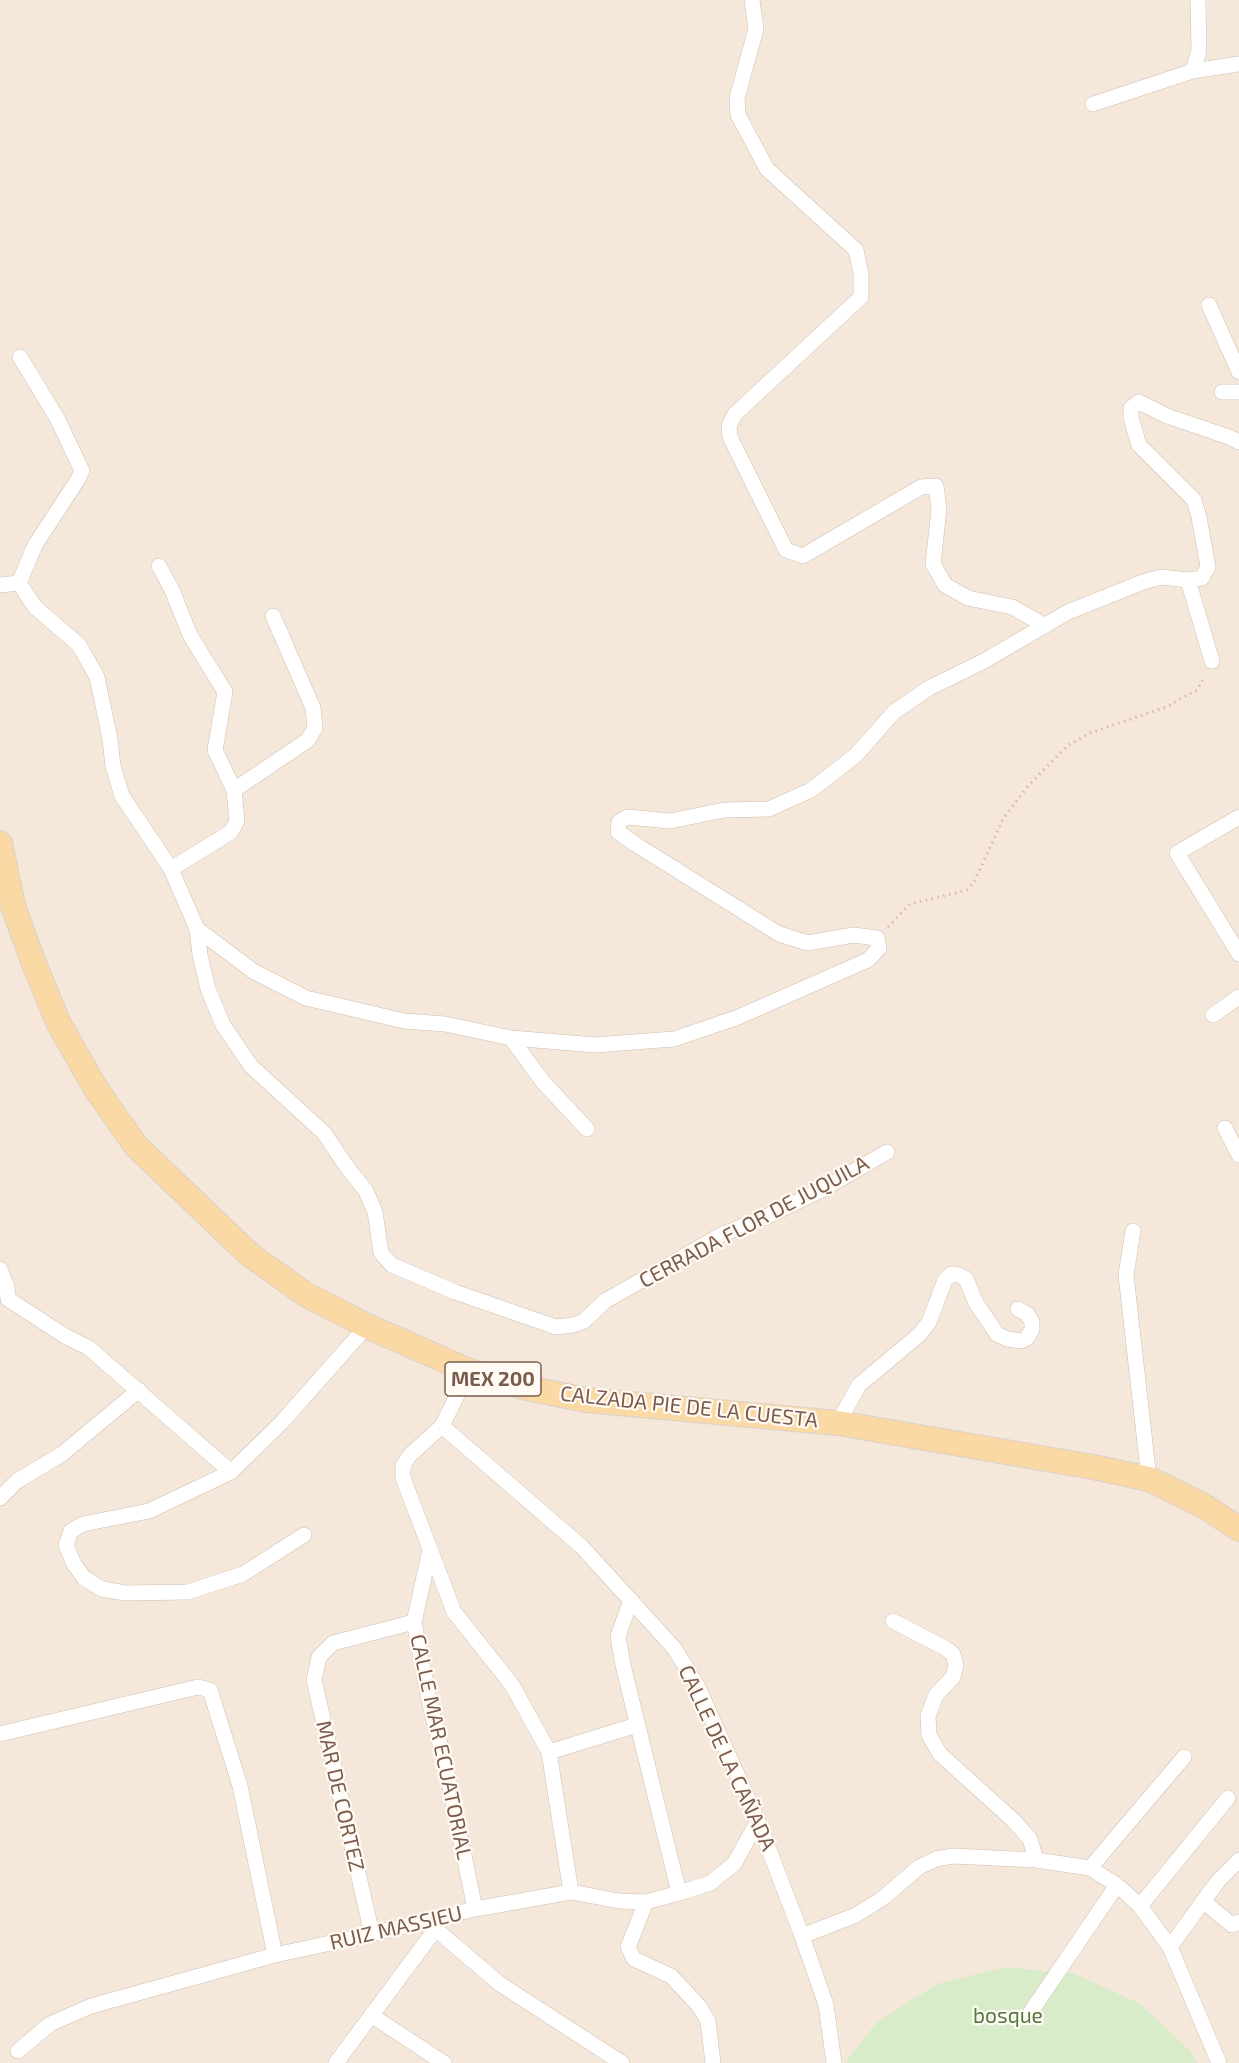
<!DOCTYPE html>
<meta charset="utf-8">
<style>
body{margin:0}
canvas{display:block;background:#fdf6ec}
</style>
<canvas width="1239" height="2063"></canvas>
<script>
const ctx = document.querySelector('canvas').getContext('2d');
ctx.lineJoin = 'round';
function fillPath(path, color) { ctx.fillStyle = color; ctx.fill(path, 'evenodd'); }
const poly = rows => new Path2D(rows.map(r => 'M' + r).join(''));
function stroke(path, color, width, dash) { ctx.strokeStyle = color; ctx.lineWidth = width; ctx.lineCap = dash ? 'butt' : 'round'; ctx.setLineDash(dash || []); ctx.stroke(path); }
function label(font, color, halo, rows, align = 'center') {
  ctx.font = font + ' "Exo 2",sans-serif'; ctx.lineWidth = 4.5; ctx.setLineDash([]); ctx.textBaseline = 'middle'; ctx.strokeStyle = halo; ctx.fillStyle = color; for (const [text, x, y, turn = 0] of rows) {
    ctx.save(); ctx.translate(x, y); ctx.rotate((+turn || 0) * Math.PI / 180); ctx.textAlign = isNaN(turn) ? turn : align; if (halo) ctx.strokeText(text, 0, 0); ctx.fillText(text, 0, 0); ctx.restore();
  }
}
fillPath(poly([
 [0,0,1239,0,1239,2063,0,2063]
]), '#f5e8da');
fillPath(poly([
 [1005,1967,1075,1974,1139,2003,1190,2051,1197,2063,845,2063,878,2021,937,1984]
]), '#d8ecc9');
const minor = poly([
 [752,0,756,29,737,98,738,115,767,169,856,250,861,274,861,297,735,414,729,426,730,437,786,550,803,556,921,487,936,486,939,509,933,564,945,585,968,598,1012,607,1044,625],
 [1193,71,1199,51,1198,0],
 [1093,104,1193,71,1239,64],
 [1209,305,1239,372],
 [1222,392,1239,392],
 [159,566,172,590,190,635,225,692,215,750,234,790,237,821,231,832,171,869],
 [1188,580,1202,578,1208,567,1199,517,1194,500,1139,445,1131,418,1131,408,1139,402,1167,416,1229,437,1239,442],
 [19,583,35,607,79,645,97,677,110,739,113,766,122,796,171,869,197,929,200,955,208,989,223,1025,251,1066,324,1133,347,1167,366,1191,375,1212,381,1253,392,1265,455,1292,556,1327,573,1325,584,1321,605,1301,723,1234,766,1217,825,1188,887,1152],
 [19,583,35,545,77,481,82,471,57,418,20,357],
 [0,585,19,583],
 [234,790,308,740,315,728,313,708,273,616],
 [1239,817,1177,853,1239,954],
 [197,929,253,971,306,998,404,1021,445,1024,511,1038,595,1045,674,1039,736,1018,868,960,879,948,877,938,853,935,808,943,779,934,635,844,618,832,619,822,627,817,670,821,724,810,769,809,811,790,856,755,894,712,929,688,984,661,1068,612,1143,582,1161,577,1188,580,1212,661],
 [1213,1015,1239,997],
 [511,1038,543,1082,587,1129],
 [1225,1128,1239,1155],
 [1133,1231,1126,1275,1149,1479],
 [0,1269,7,1287,8,1299],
 [8,1299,65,1336,89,1348,231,1472],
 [469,1371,442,1426,582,1547,674,1648,697,1685,758,1821,802,1936,826,2005,834,2063],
 [838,1423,859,1385,920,1334,929,1322,945,1280,952,1274,959,1275,966,1279,976,1303,997,1334,1007,1339,1021,1341,1027,1338,1032,1329,1032,1322,1027,1314,1018,1309],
 [442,1426,409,1456,403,1466,403,1478,454,1612,512,1685,549,1752,571,1892],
 [0,1498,17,1481,62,1454,139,1390],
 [304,1535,243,1574,188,1592,125,1593,102,1589,84,1578,74,1564,66,1545,71,1531,83,1524,149,1511,231,1472,282,1422,367,1326],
 [430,1550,414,1622,430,1705,446,1768,475,1909],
 [631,1600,618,1636,623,1665,679,1893],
 [893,1621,945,1648,953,1654,956,1666,953,1677,936,1695,928,1716,929,1735,940,1754,1013,1820,1030,1839,1036,1860],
 [0,1734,198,1687,210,1690,240,1786,275,1955],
 [549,1752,637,1725],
 [1090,1868,1184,1757],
 [1203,1901,1232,1925,1239,1922],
 [646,1902,628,1947,634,1959,671,1976,699,2006,708,2021,713,2063],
 [1140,1906,1228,1798],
 [426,1921,500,1984,622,2063],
 [372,1934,314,1680,319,1657,333,1643,414,1622],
 [802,1936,856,1915,883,1898,919,1867,936,1859,953,1856,1036,1860,1090,1868,1117,1885,1140,1906,1170,1947,1219,2063],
 [1170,1947,1218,1881,1239,1860],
 [371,2015,444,2063],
 [1028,2016,1117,1885],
 [18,2051,50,2024,91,2006,275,1955,372,1934,475,1909,571,1892,619,1901,646,1902,679,1893,710,1883,734,1864,758,1821],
 [336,2063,435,1930]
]);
const primary = poly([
 [0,843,13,906,33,961,59,1024,96,1089,136,1146,250,1255,305,1294,367,1326,469,1371,527,1388,586,1400,838,1423,1093,1467,1149,1479,1204,1506,1239,1529]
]);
stroke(minor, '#d1beb0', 16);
stroke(primary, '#dad1cd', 26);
stroke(poly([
 [888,927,910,904,967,890,974,882,1003,819,1028,786,1067,746,1090,733,1166,707,1197,690,1205,676]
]), '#d9b8a5', 3, [1.5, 4.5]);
stroke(minor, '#fff', 15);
stroke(primary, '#fbd9a5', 24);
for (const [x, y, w] of [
 [493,1379,96]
]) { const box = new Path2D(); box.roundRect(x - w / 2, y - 17, w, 34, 4.5); ctx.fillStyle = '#fffaf3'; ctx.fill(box); stroke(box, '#7a5c4d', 1.5); }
label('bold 20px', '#7a5c4d', null, [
 ["MEX 200",493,1379]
]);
label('21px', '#7a5c4d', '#fffaf3', [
 ["CERRADA FLOR DE JUQUILA",754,1222,-28],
 ["CALZADA PIE DE LA CUESTA",689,1407,6],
 ["CALLE MAR ECUATORIAL",441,1747,78],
 ["CALLE DE LA CAÑADA",727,1758,65],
 ["MAR DE CORTEZ",340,1796,77],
 ["RUIZ MASSIEU",396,1928,-13]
]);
label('21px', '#537a41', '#fffaf3', [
 ["bosque",1008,2016]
]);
</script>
